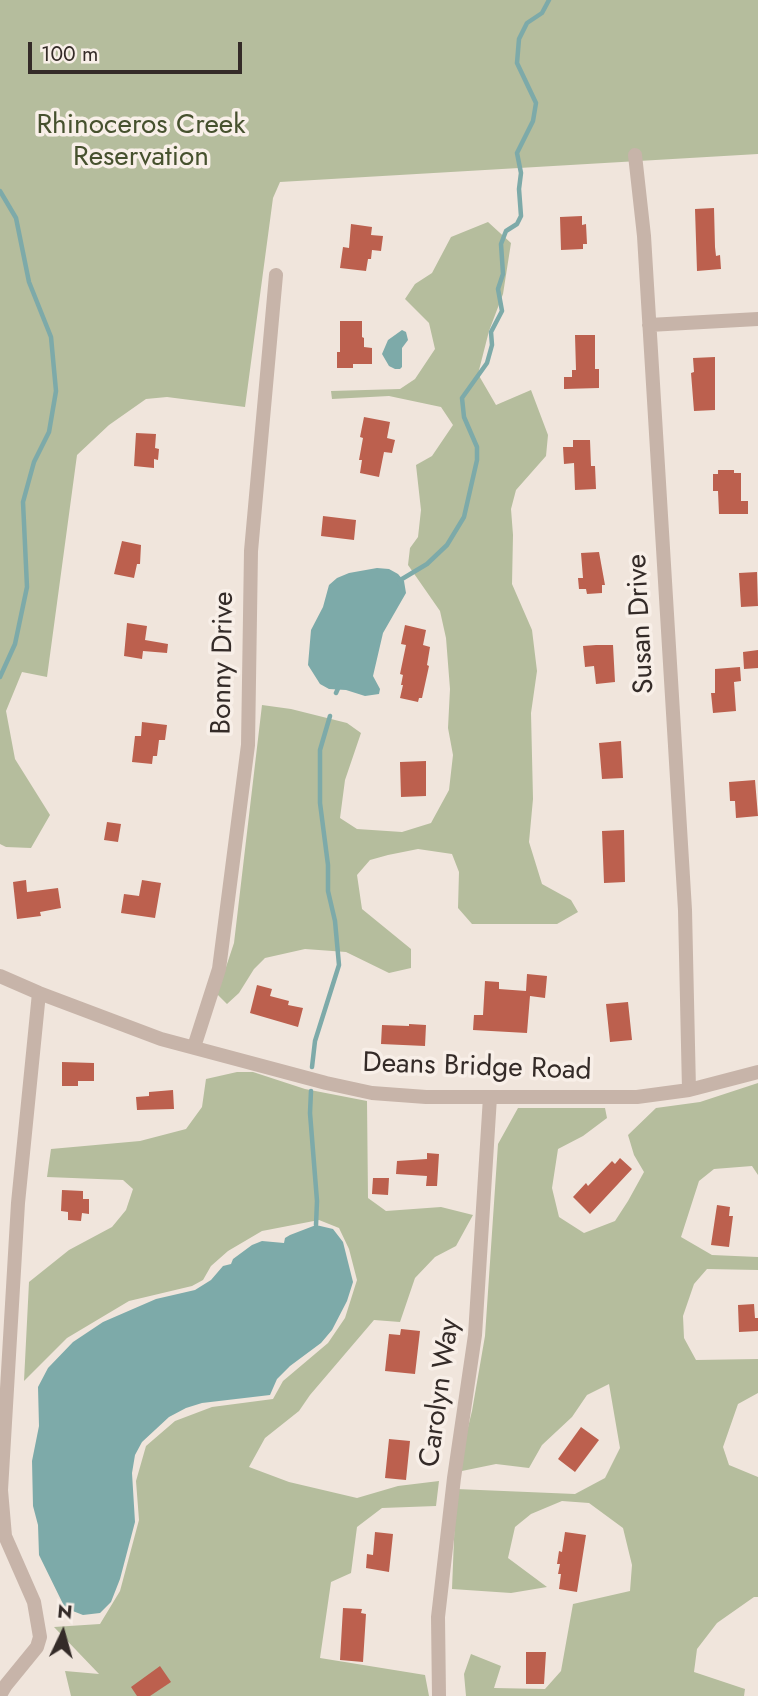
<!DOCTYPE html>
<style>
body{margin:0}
#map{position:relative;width:758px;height:1696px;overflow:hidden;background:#f0e5dc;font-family:Jost,sans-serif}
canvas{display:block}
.north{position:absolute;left:28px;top:1598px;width:70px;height:70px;-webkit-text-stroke:5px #f8efe8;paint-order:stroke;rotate:5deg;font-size:19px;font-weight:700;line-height:28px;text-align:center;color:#342b28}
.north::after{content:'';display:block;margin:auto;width:24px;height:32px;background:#342b28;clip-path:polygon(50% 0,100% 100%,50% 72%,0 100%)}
.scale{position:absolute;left:28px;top:42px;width:214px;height:32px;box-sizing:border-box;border:4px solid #342b28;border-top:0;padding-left:9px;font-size:21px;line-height:24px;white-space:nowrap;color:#342b28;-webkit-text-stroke:5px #f8efe8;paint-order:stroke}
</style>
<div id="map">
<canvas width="758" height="1696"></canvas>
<div class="north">N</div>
<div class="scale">100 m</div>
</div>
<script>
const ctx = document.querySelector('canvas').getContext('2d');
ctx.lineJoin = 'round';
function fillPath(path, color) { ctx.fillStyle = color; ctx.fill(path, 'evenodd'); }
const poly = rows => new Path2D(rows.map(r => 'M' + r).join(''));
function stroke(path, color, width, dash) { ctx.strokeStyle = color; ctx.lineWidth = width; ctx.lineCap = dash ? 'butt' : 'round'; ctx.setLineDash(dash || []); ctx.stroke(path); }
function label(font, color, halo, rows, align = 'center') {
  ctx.font = font + ' Jost,sans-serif'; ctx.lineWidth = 7; ctx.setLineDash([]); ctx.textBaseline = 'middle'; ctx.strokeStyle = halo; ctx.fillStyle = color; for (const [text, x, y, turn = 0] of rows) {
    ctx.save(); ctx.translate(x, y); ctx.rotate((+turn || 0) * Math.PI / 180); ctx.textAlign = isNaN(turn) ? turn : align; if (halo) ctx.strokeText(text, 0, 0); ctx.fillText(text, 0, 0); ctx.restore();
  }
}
fillPath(poly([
 [0,0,758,0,758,154,280,182,273,198,245,407,167,397,146,399,109,425,77,455,47,677,22,672,6,711,15,759,50,815,31,848,6,847,0,844],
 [488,222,511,243,503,294,489,331,478,374,496,405,531,390,548,435,546,456,516,490,511,509,513,535,512,584,532,630,537,671,531,713,533,799,529,842,542,884,571,900,578,912,557,924,472,924,458,908,459,872,452,854,418,849,388,855,370,860,357,875,362,909,411,949,411,968,389,973,346,952,305,949,265,958,254,969,239,993,227,1004,217,994,234,943,262,705,291,709,347,723,361,733,345,780,340,818,357,829,402,832,431,823,449,790,453,755,448,728,450,689,446,638,440,611,408,565,410,548,418,537,421,510,416,465,432,456,453,425,441,407,389,396,332,399,331,391,400,389,415,379,435,349,429,323,405,299,415,284,432,273,451,237],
 [237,1072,253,1072,305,1089,367,1101,368,1198,386,1211,441,1207,473,1215,456,1246,435,1257,415,1278,400,1322,374,1320,310,1395,299,1411,265,1438,249,1467,289,1482,357,1498,398,1486,439,1481,436,1506,382,1508,357,1527,351,1573,331,1582,320,1658,425,1675,429,1696,71,1696,65,1671,99,1674,54,1627,100,1624,120,1591,139,1520,136,1481,146,1446,175,1421,212,1407,273,1399,283,1381,328,1343,345,1318,357,1280,349,1249,339,1228,319,1220,262,1231,228,1251,211,1266,203,1280,192,1286,129,1301,67,1338,24,1381,29,1282,69,1250,112,1227,126,1210,133,1189,123,1180,47,1177,51,1149,140,1141,186,1129,202,1107,206,1079],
 [758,1083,758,1175,752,1166,714,1169,699,1181,681,1237,712,1255,758,1257,758,1270,707,1269,694,1284,683,1316,684,1338,696,1360,758,1359,758,1393,738,1404,723,1447,729,1465,758,1477,758,1597,754,1597,717,1623,697,1649,694,1672,745,1689,744,1696,466,1696,464,1674,471,1654,501,1666,494,1688,545,1689,561,1671,573,1604,630,1591,632,1565,623,1528,589,1503,562,1501,531,1514,515,1527,508,1558,547,1587,511,1593,452,1589,456,1489,575,1494,605,1478,620,1448,609,1384,587,1395,572,1417,542,1445,529,1468,496,1464,457,1472,472,1411,485,1336,498,1144,518,1108,605,1108,607,1118,583,1136,558,1149,552,1188,559,1217,584,1233,615,1221,628,1201,644,1172,634,1155,628,1135,656,1108,700,1102]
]), '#b5bd9d');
fillPath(poly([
 [402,330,406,332,408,340,402,348,402,367,400,369,395,369,389,366,382,354,388,340],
 [377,568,389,569,398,574,404,581,406,593,383,633,373,676,380,689,379,694,365,696,346,690,329,689,320,684,308,665,311,630,323,607,329,585,337,578,349,573],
 [316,1225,333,1229,343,1242,353,1282,347,1301,332,1330,321,1343,290,1366,277,1379,270,1395,202,1403,186,1408,169,1417,142,1442,135,1455,132,1473,135,1522,120,1579,111,1602,100,1613,83,1615,65,1608,39,1555,38,1525,33,1506,32,1461,39,1426,38,1387,48,1368,73,1342,103,1322,156,1299,195,1290,211,1280,223,1266,231,1264,233,1259,252,1245,262,1241,284,1243,285,1238,290,1235]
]), '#7daaa9');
stroke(poly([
 [0,191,16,218,29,282,51,337,56,391,49,432,34,462,23,502,27,587,15,644,0,677],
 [399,583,402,579,427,564,447,545,464,517,477,460,477,447,464,417,462,398,487,363,492,345,491,332,502,311,498,289,503,274,501,244,506,231,517,224,521,216,519,189,521,173,517,153,533,121,536,103,517,63,519,39,527,23,542,13,549,0],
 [336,693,340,684],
 [312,1067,315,1041,339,965,335,921,328,891,328,865,320,803,320,750,330,716],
 [311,1091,310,1113,317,1201,316,1225]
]), '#7daaa9', 4.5);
fillPath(poly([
 [714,208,715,247,716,256,720,255,721,269,697,271,695,209],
 [582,216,582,225,586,224,587,244,583,244,583,249,561,250,560,217],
 [351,224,372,227,371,235,383,236,381,251,372,250,371,259,368,259,366,271,340,268,343,247,349,248],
 [340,321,362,321,362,337,364,338,364,347,372,348,372,364,353,364,353,368,337,368,337,352,340,352],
 [575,335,595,335,595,369,599,369,599,388,564,389,564,377,572,377,572,370,576,370],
 [715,357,715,410,694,411,691,373,694,372,693,358],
 [364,417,390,422,387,438,395,440,392,453,384,452,379,477,360,473,362,460,359,460,363,438,360,437],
 [136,433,156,434,155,448,159,449,158,460,154,459,154,468,134,466],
 [573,440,590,440,591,466,595,466,596,489,575,490,574,463,564,464,563,447,573,447],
 [718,470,734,470,734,473,741,473,741,501,748,501,748,514,719,514,718,491,713,491,713,474,718,474],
 [323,516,356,520,354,540,321,536],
 [122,541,141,545,140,564,137,564,134,578,114,574],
 [599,552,605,585,602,585,602,593,587,594,586,589,579,589,578,578,583,578,581,553],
 [757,572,758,606,741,607,739,573],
 [127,623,147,626,145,640,168,644,167,653,143,651,142,659,124,656],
 [405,625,426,630,423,645,430,647,427,665,429,666,422,698,419,698,418,702,400,698,403,685,401,685,403,675,400,674,406,645,401,644],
 [596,645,613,645,615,682,596,684,594,666,585,667,583,646],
 [758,650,758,668,744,669,743,652],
 [740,667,741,681,734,682,736,711,713,713,711,693,715,693,715,669],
 [142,722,167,725,165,740,159,740,157,756,153,756,152,764,132,762,135,736,141,736],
 [621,741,623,778,602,779,599,743],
 [426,761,426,796,401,797,400,762],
 [755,780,758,816,736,818,735,801,730,801,729,782],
 [107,822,121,824,118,842,104,840],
 [624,830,625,882,604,883,602,831],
 [26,880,27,892,58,888,61,908,40,912,41,916,17,919,13,882],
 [142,880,161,883,155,918,121,913,124,894,139,896],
 [527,974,547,976,545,998,530,996,527,1033,473,1030,474,1015,483,1015,485,981,499,982,499,989,526,991],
 [257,985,272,989,270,996,289,1001,288,1005,303,1008,298,1027,250,1013],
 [628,1002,632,1040,610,1042,606,1004],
 [409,1024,426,1025,425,1046,381,1044,382,1025,409,1026],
 [62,1062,94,1063,94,1081,78,1081,78,1086,62,1086],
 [173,1090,174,1109,137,1110,136,1097,149,1096,149,1092],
 [427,1153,439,1154,437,1186,426,1186,427,1176,396,1174,397,1161,427,1159],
 [620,1158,632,1169,590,1214,573,1197,586,1183,588,1186,612,1161,615,1164],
 [373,1178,389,1178,388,1195,372,1194],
 [62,1190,83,1191,83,1199,89,1199,89,1214,82,1213,81,1221,68,1220,68,1212,61,1211],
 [717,1205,730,1207,729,1216,733,1216,729,1247,711,1245],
 [754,1304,755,1318,758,1318,758,1331,739,1332,738,1305],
 [401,1329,420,1331,415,1374,385,1371,389,1334,400,1335],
 [581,1427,599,1440,575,1472,558,1459],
 [389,1439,410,1441,406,1480,385,1478],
 [375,1532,393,1534,389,1572,366,1568,367,1554,373,1555],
 [565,1532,586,1535,577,1592,559,1589,561,1574,558,1574,560,1564,557,1564,559,1551,562,1552],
 [343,1608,362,1609,361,1613,366,1614,363,1662,340,1660],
 [526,1652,546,1652,544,1684,526,1684],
 [160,1666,171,1682,150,1696,137,1696,131,1687]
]), '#bc604e');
stroke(poly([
 [635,155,644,236,685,910,689,1090],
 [649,325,758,319],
 [0,976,39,993,161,1039,326,1083,372,1093,426,1097,637,1097,689,1090,758,1072],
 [194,1047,219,969,248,745,251,551,276,275],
 [0,1695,6,1685,37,1647,40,1637,34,1602,5,1536,1,1490,18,1203,39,993],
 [439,1696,438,1617,454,1478,475,1335,490,1097]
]), '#c7b4a9', 14);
label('28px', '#46512e', '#f8efe8', [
 ["Rhinoceros Creek",141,126],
 ["Reservation",141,158]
]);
label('28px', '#342b28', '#f8efe8', [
 ["Susan Drive",642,624,-93],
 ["Bonny Drive",224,663,-89],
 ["Deans Bridge Road",477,1068,2],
 ["Carolyn Way",441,1393,-82]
]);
</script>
